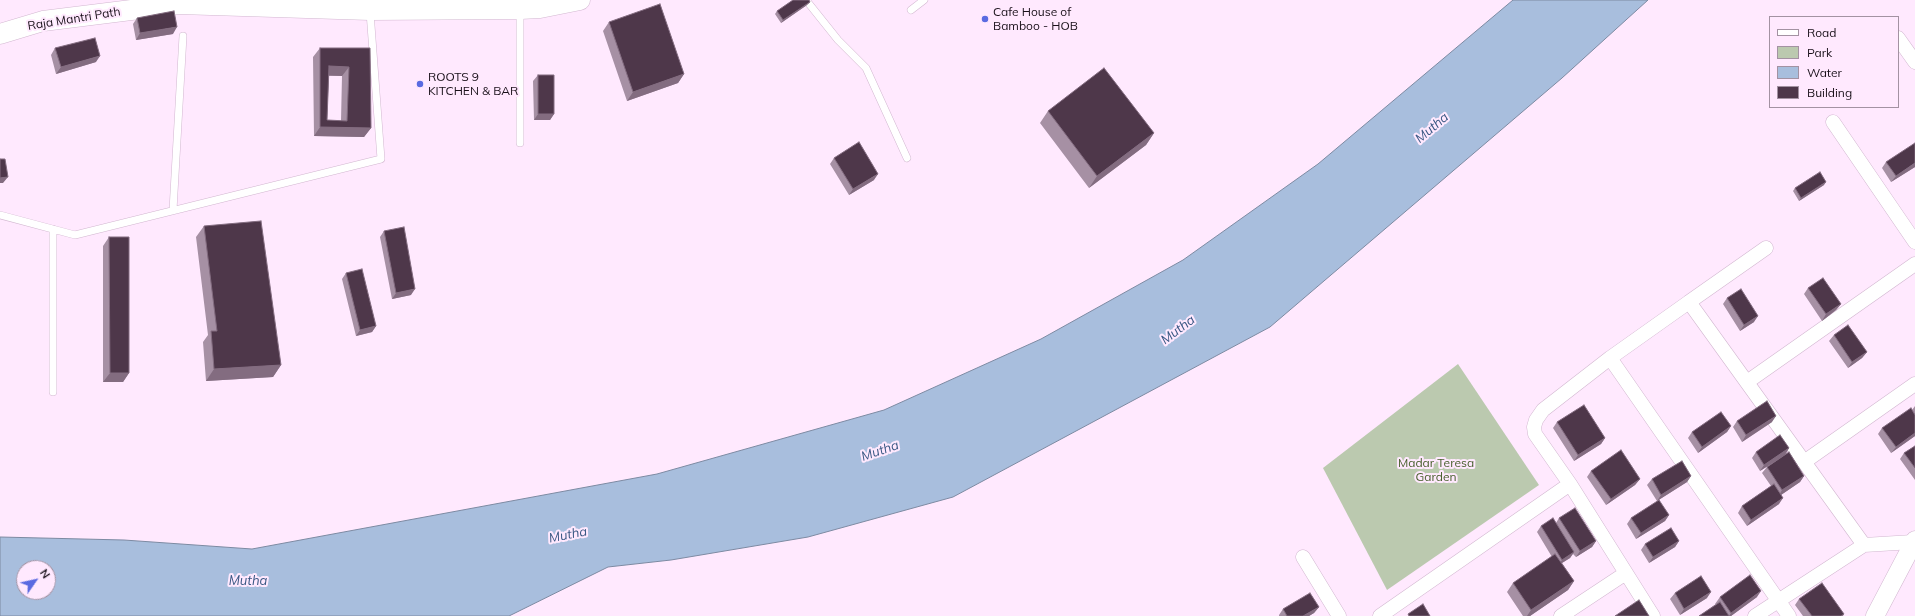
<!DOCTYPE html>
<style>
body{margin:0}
#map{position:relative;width:1915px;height:616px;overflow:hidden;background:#ffe9fe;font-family:Mulish,sans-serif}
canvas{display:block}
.legend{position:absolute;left:1769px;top:16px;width:130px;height:92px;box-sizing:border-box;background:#ffe9fe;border:1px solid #a392a2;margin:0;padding:5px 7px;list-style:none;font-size:12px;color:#191019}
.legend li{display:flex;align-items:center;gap:8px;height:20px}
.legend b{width:20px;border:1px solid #a392a2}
.north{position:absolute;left:16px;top:560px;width:40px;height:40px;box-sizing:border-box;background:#ffe9fe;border:1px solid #a392a2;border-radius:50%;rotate:56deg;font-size:11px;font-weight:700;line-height:16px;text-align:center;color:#191019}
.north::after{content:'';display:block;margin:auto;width:14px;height:18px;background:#5a6ae1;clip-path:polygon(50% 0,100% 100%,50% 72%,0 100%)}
</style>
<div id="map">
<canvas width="1915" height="616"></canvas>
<ul class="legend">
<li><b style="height:5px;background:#fff"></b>Road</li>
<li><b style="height:11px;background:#bbc9af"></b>Park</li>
<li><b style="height:11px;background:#a8bedd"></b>Water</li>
<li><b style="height:11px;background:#4e374a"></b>Building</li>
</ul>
<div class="north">N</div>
</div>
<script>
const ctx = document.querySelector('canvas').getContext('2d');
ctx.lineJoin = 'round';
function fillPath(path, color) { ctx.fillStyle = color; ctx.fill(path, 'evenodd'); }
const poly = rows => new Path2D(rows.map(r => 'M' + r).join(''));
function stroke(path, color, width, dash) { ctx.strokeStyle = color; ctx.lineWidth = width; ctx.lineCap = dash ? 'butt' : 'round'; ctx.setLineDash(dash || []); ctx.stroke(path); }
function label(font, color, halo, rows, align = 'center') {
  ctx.font = font + ' Mulish,sans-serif'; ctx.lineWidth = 4; ctx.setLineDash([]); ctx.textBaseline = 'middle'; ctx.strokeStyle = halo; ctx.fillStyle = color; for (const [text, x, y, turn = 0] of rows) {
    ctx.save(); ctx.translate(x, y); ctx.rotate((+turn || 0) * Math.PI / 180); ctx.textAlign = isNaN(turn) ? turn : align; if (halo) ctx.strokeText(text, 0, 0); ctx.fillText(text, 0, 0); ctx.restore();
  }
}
fillPath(poly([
 [1458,364,1539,485,1387,590,1323,468]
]), '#bbc9af');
const water = poly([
 [1513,0,1648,0,1562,78,1270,327,953,497,808,537,671,560,608,567,509,616,0,616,0,537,124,540,252,549,657,474,884,410,1041,339,1183,260,1318,164,1513,0],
 [24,568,48,568,48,592,24,592,24,568]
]);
fillPath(water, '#a8bedd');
stroke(water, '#7d8aa2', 1);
const service = poly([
 [806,0,838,40,866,68,907,158],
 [911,10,924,0],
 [520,143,520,11],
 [173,210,183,36],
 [0,215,75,235,381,159,370,12],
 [53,392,53,229]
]);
const minor = poly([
 [1898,38,1915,62],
 [1833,122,1915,242],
 [1766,248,1689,302,1864,545],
 [1610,358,1789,616],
 [1747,382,1915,264],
 [1804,462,1915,384],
 [1303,557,1339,616],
 [1380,616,1570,484],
 [1561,616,1626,573],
 [1653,616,1570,484,1535,434,1534,427,1536,420,1543,410,1610,358,1689,302],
 [1755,616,1864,545,1913,542]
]);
const tertiary = poly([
 [1875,616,1915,540]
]);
const secondary = poly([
 [0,34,43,21,179,4,370,10,520,9,540,8,580,0]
]);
stroke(service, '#d2b7d0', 8);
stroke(minor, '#d2b7d0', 15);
stroke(tertiary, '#d2b7d0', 19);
stroke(secondary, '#d2b7d0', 21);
stroke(service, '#fff', 7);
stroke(minor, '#fff', 14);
stroke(tertiary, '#fff', 18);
stroke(secondary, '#fff', 20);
fillPath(poly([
 [807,5,781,23,775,14,777,11],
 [137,18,173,34,136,40,133,24],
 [609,22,684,74,678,83,627,101,603,31],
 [55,48,96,62,56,74,51,55],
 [320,48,370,48,371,128,364,137,314,136,313,57],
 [329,76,342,76,341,121,327,120],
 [538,75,554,114,550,120,534,120,533,81],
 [1048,111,1154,133,1146,145,1089,188,1040,123],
 [834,158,874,180,849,195,830,164],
 [1886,162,1915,167,1891,182,1882,168],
 [1824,185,1799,201,1793,191,1795,188],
 [204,226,281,365,273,377,206,381,203,342,208,335,196,237],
 [384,231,411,295,392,299,380,237],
 [109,237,129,373,123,382,103,382,103,246],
 [346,273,376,326,372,332,356,336,342,279],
 [1808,288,1841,304,1836,310,1822,321,1804,294],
 [1727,298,1754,322,1740,331,1723,304],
 [1834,335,1867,352,1862,358,1848,368,1829,341],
 [1915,406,1915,436,1891,453,1878,434,1882,428,1912,410],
 [1737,421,1772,422,1742,442,1733,427],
 [1557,422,1605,438,1601,444,1574,461,1553,428],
 [1731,426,1727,432,1698,453,1688,438,1692,432],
 [1915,446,1915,480,1900,459,1904,453],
 [1789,448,1785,455,1760,471,1752,458,1756,452],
 [1767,467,1804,476,1800,482,1781,495,1779,504,1747,526,1738,513,1742,506,1771,486,1762,473],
 [1591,471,1640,479,1635,485,1606,505,1587,477],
 [1691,476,1687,482,1657,501,1647,485,1652,479],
 [1669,515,1665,521,1636,539,1627,524,1631,518],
 [1559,518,1596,541,1592,547,1576,557,1573,554,1570,558,1562,563,1574,581,1568,590,1530,616,1523,616,1507,592,1513,583,1552,557,1537,532,1541,526,1556,523],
 [1679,541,1675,547,1649,563,1641,550,1645,544],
 [1675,593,1707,598,1680,615,1670,599],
 [1720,597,1757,597,1731,616,1699,616,1716,604,1715,604],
 [1799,599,1844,614,1843,616,1803,616,1795,605],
 [1319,607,1314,613,1309,616,1279,616,1279,615,1283,609]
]), '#a690a4');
fillPath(poly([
 [810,2,807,5,781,23,783,20],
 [177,27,173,34,136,40,140,33],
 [100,56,96,62,56,74,61,67],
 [329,66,349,67,342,76,323,75],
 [684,74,678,83,627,101,633,92],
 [538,114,554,114,550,120,534,120],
 [320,127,371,128,364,137,314,136],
 [1154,133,1146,145,1089,188,1097,176],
 [1915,163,1915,167,1891,182,1896,176],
 [878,174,874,180,849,195,853,189],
 [8,177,3,183,0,183,0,178],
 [1826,182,1824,185,1799,201,1801,198],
 [415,289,411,295,392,299,396,293],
 [1841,304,1836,310,1822,321,1826,314],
 [1758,316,1754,322,1740,331,1744,325],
 [376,326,372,332,356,336,360,330],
 [1867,352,1862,358,1848,368,1852,362],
 [281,365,273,377,206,381,214,369],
 [110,373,129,373,123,382,103,382],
 [1776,416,1772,422,1742,442,1746,435],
 [1731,426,1727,432,1698,453,1702,447],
 [1915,433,1915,436,1891,453,1896,447],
 [1605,438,1601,444,1574,461,1578,455],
 [1789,448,1785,455,1760,471,1764,465],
 [1691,476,1687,482,1657,501,1661,495],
 [1804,476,1800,482,1778,497,1782,490],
 [1640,479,1635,485,1606,505,1611,499],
 [1783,498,1779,504,1747,526,1751,520],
 [1669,515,1665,521,1636,539,1641,533],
 [1596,541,1592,547,1576,557,1580,551],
 [1679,541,1675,547,1649,563,1653,557],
 [1574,552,1570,558,1557,566,1562,560],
 [1574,581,1568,590,1530,616,1527,616,1531,610],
 [1761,591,1757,597,1731,616,1729,616,1731,613],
 [1711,592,1707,598,1680,615,1684,609],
 [1319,607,1314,613,1309,616,1303,616]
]), '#836c80');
const building = poly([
 [793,0,809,0,810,2,783,20,777,11,793,0],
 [660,4,684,74,633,92,609,22,660,4],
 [174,11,177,27,140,33,137,18,174,11],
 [95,38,100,56,61,67,55,48,95,38],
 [320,48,370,48,371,128,320,127,320,48],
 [329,66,349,67,347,121,327,120,329,66],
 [1104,68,1154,133,1097,176,1048,111,1104,68],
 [538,75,554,75,554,114,538,114,538,75],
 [859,142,878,174,853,189,834,158,859,142],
 [1915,143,1915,163,1896,176,1886,162,1915,143],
 [0,159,5,159,8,177,0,178,0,159],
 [1820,172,1826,182,1801,198,1795,188,1820,172],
 [261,221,281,365,214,369,211,331,217,331,204,226,261,221],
 [404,227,415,289,396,293,384,231,404,227],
 [109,237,129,237,129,373,110,373,109,237],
 [362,269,376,326,360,330,346,273,362,269],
 [1823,278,1841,304,1826,314,1808,288,1823,278],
 [1741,289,1758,316,1744,325,1727,298,1741,289],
 [1848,325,1867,352,1852,362,1834,335,1848,325],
 [1767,401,1776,416,1746,435,1737,421,1767,401],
 [1584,405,1605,438,1578,455,1557,422,1584,405],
 [1911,408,1915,415,1915,433,1896,447,1882,428,1911,408],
 [1721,412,1731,426,1702,447,1692,432,1721,412],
 [1780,435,1789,448,1764,465,1756,452,1780,435],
 [1915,446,1915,468,1904,453,1915,446],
 [1621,450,1640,479,1611,499,1591,471,1621,450],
 [1789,452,1804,476,1782,490,1767,467,1789,452],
 [1682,461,1691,476,1661,495,1652,479,1682,461],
 [1774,484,1783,498,1751,520,1742,506,1774,484],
 [1659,500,1669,515,1641,533,1631,518,1659,500],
 [1575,508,1596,541,1580,551,1559,518,1575,508],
 [1553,518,1574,552,1562,560,1541,526,1553,518],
 [1671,528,1679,541,1653,557,1645,544,1671,528],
 [1555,554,1574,581,1531,610,1513,583,1555,554],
 [1750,575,1761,591,1731,613,1720,597,1750,575],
 [1701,576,1711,592,1684,609,1675,593,1701,576],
 [1822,583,1844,614,1841,616,1812,616,1799,599,1822,583],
 [1310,593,1319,607,1303,616,1287,616,1283,609,1310,593],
 [1639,600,1649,616,1615,616,1639,600],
 [1720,602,1729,616,1699,616,1720,602],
 [1423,604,1430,616,1409,616,1408,614,1423,604]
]);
fillPath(building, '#4e374a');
stroke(building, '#836c80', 1);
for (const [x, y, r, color] of [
 [985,19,4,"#5a6ae1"],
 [420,84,4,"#5a6ae1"]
]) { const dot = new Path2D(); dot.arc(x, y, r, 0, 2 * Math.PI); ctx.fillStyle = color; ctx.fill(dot); stroke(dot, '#ffe9fe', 1.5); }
label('12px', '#191019', '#ffe9fe', [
 ["Cafe House of",993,12],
 ["Bamboo - HOB",993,26],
 ["ROOTS 9",428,77],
 ["KITCHEN & BAR",428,91]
], 'left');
label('12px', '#191019', '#ffe9fe', [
 ["Raja Mantri Path",74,19,-9]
]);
label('12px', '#475f2c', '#ffe9fe', [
 ["Madar Teresa",1436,463],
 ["Garden",1436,477]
]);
label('italic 13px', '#395783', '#ffe9fe', [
 ["Mutha",1432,128,-40],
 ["Mutha",1178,330,-37],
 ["Mutha",880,451,-19],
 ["Mutha",568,535,-11],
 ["Mutha",248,581]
]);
</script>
